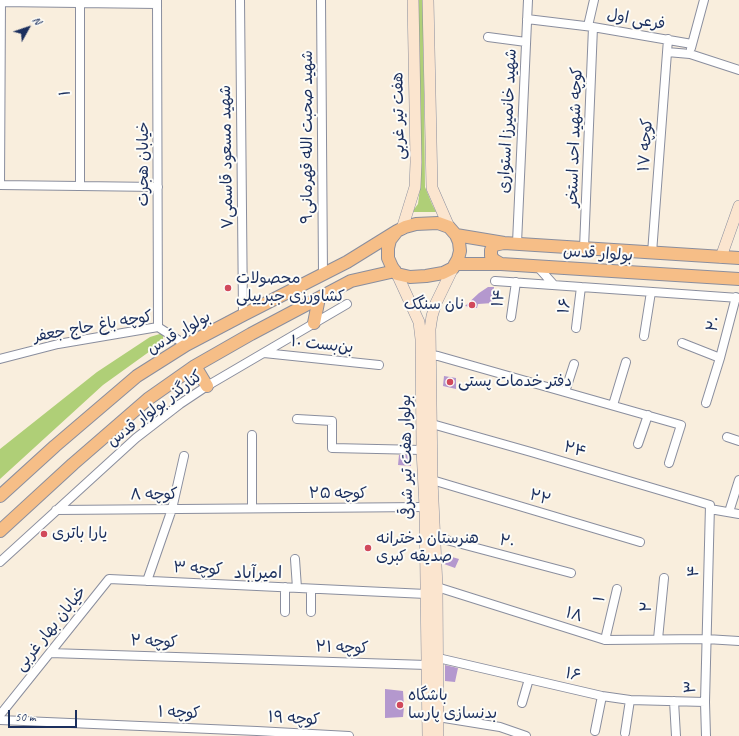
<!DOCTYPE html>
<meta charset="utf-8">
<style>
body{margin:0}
#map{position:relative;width:739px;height:736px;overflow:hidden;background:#f9eedd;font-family:Caveat,sans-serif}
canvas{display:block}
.north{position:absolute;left:8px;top:8px;width:40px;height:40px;-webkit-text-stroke:3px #fdfcf7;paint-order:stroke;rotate:50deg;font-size:11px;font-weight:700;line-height:16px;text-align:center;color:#1b2f5e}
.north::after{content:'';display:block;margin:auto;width:14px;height:18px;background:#1b2f5e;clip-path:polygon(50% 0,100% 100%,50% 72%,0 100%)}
.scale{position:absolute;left:8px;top:710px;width:69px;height:18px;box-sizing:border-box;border:2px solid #1b2f5e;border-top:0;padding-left:5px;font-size:12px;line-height:14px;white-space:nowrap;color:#1b2f5e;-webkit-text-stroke:3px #fdfcf7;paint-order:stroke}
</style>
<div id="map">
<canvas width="739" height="736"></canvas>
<div class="north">N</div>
<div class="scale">50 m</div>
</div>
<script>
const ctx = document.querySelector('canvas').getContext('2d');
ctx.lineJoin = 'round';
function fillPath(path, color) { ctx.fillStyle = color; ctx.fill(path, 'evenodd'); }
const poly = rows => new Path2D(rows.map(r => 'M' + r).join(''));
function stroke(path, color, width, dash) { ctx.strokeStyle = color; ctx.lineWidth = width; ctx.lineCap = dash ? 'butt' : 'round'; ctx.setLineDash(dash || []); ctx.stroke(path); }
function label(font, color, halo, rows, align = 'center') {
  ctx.font = font + ' Caveat,"Playpen Sans Arabic",sans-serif'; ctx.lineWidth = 4; ctx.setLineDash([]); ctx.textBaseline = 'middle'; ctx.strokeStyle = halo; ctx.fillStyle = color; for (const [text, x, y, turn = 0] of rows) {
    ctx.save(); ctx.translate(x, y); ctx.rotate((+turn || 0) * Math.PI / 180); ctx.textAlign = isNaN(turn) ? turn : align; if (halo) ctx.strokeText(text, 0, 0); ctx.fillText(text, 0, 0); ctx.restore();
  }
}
fillPath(poly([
 [418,0,423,0,425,187,432,204,436,212,412,212,418,204,421,180,419,113],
 [163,333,163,340,153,349,103,385,0,479,0,449,97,372,150,337]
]), '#afcf77');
fillPath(poly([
 [488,287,494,287,493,303,478,304,477,308,465,306,479,293],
 [444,376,456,378,456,389,443,386],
 [399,455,411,455,411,466,398,465],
 [445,555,459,559,455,568,444,564],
 [445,665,458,668,455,682,445,681],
 [385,689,403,691,404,707,403,717,385,718]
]), '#b498ce');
const street = poly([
 [80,0,80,186],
 [157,0,158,327],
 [240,0,243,315],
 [321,0,323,274],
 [0,2,157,4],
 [527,19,593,27,692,44],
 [588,26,594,0],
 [488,37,526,42],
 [691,48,704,0],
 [667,52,690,54,739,70],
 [0,185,1,0],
 [0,185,158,187],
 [517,243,528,0],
 [584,248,593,27],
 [652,253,668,39],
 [537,266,554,285],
 [495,281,739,298],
 [511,317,516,282],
 [576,328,581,287],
 [644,336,651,292],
 [682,343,720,358],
 [264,353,379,365],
 [431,355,438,356,681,425,669,463],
 [0,359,58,344,158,327,186,345],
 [565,392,574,364],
 [706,403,720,358,736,297],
 [613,405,626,362],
 [297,419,332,421,332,448,422,450],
 [432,424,531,452,710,505,705,702,706,736],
 [252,435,252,508],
 [727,437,739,441],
 [638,444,648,415],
 [432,480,640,542],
 [710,509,739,514],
 [56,510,425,507],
 [729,512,739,480],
 [435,537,571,573],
 [295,559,297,588],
 [0,562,136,438,180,404,207,386,347,304],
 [147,581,172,509,184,456],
 [285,587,285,612],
 [437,587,605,640,706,639,739,641],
 [311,589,311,612],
 [658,639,664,578],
 [605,640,617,589],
 [50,653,427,665],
 [438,658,602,696,630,700,705,702],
 [674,701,676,736],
 [522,703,529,679],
 [0,715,109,579,426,594],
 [438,717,500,727,526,736],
 [0,720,257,731,349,736],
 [595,731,602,696],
 [625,733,630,700]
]);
const secondary = poly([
 [428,0,432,188,449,227],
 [402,229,415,187,416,162,413,0],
 [721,257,739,206],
 [397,274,419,322,421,339,422,450,425,507,428,736],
 [438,736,437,587,432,480,430,329,432,316,436,303,453,268]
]);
const primary = poly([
 [438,223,449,227,456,235,459,242,460,251,458,259,453,268,443,273,426,276,410,277,397,274,392,267,388,258,388,248,390,240,397,231,405,227,416,224,438,223],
 [456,235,504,243,739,258],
 [455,264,501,264,739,279],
 [501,264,494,260,491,256,491,250,494,245,504,243],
 [314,323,319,298],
 [195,366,207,386],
 [0,496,55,446,137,376,186,345,243,315,347,262,397,231],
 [0,531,73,464,148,399,195,366,251,334,351,281,395,271]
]);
stroke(street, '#8a8e9e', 10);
stroke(secondary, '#8a8e9e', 12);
stroke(primary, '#8a8e9e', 14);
stroke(street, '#fff', 8);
stroke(secondary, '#fbe5cf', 11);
stroke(primary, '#f6be87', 12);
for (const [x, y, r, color] of [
 [228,288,4,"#d1495b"],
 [472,305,4,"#d1495b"],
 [450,382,4,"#d1495b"],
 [44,534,4,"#d1495b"],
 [368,548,4,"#d1495b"],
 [400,705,4,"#d1495b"]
]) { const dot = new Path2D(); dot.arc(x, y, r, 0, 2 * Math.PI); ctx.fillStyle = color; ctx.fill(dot); stroke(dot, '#fdfcf7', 1.5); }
label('16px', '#1b2f5e', '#fdfcf7', [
 ["فرعی اول",636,20,10],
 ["۱",66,93,-90],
 ["هفت تیر غربی",399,116,-91],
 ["شهید خانمیرزا استواری",508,121,-87],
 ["شهید صحبت الله قهرمانی۹",308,137,-90],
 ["کوچه شهید احد استخر",575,137,-88],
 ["کوچه ۱۷",646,145,-86],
 ["شهید مسعود قاسمی۷",227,157,-91],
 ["خیابان هجرت",144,164,-90],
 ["بولوار قدس",598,254,4],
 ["۱۴",499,298,-82],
 ["۱۶",565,306,-82],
 ["۲۰",714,324,-75],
 ["کوچه باغ حاج جعفر",93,327,-10],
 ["بولوار قدس",179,333,-30],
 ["بن‌بست ۱۰",322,345,6],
 ["کنارگذر بولوار قدس",155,409,-37],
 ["۲۴",575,450,17],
 ["بولوار هفت تیر شرقی",407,457,-91],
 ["کوچه ۲۵",338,494],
 ["کوچه ۸",154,495,-1],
 ["۲۲",540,498,17],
 ["۲۰",507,542,15],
 ["کوچه ۳",198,569,3],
 ["۴",694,571,-88],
 ["۱",600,599,-77],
 ["۲",647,607,-84],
 ["۱۸",574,615,17],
 ["خیابان بهار غربی",51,629,-51],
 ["کوچه ۲",154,642,2],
 ["کوچه ۲۱",342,648,2],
 ["۱۶",573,675,14],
 ["۳",691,687,-88],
 ["کوچه ۱",179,713,2],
 ["کوچه ۱۹",294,719,3]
]);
label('16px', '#1b2f5e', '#fdfcf7', [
 ["محصولات",236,279],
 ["کشاورزی جبرییلی",236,297],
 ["نان سنگک",464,305,"right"],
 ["دفتر خدمات پستی",458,382],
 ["یارا باتری",52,534],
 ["هنرستان دخترانه",376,539],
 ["صدیقه کبری",376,557],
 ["باشگاه",408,696],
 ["بدنسازی پارسا",408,714]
], 'left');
label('17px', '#1b2f5e', '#fdfcf7', [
 ["امیرآباد",258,574]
]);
</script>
